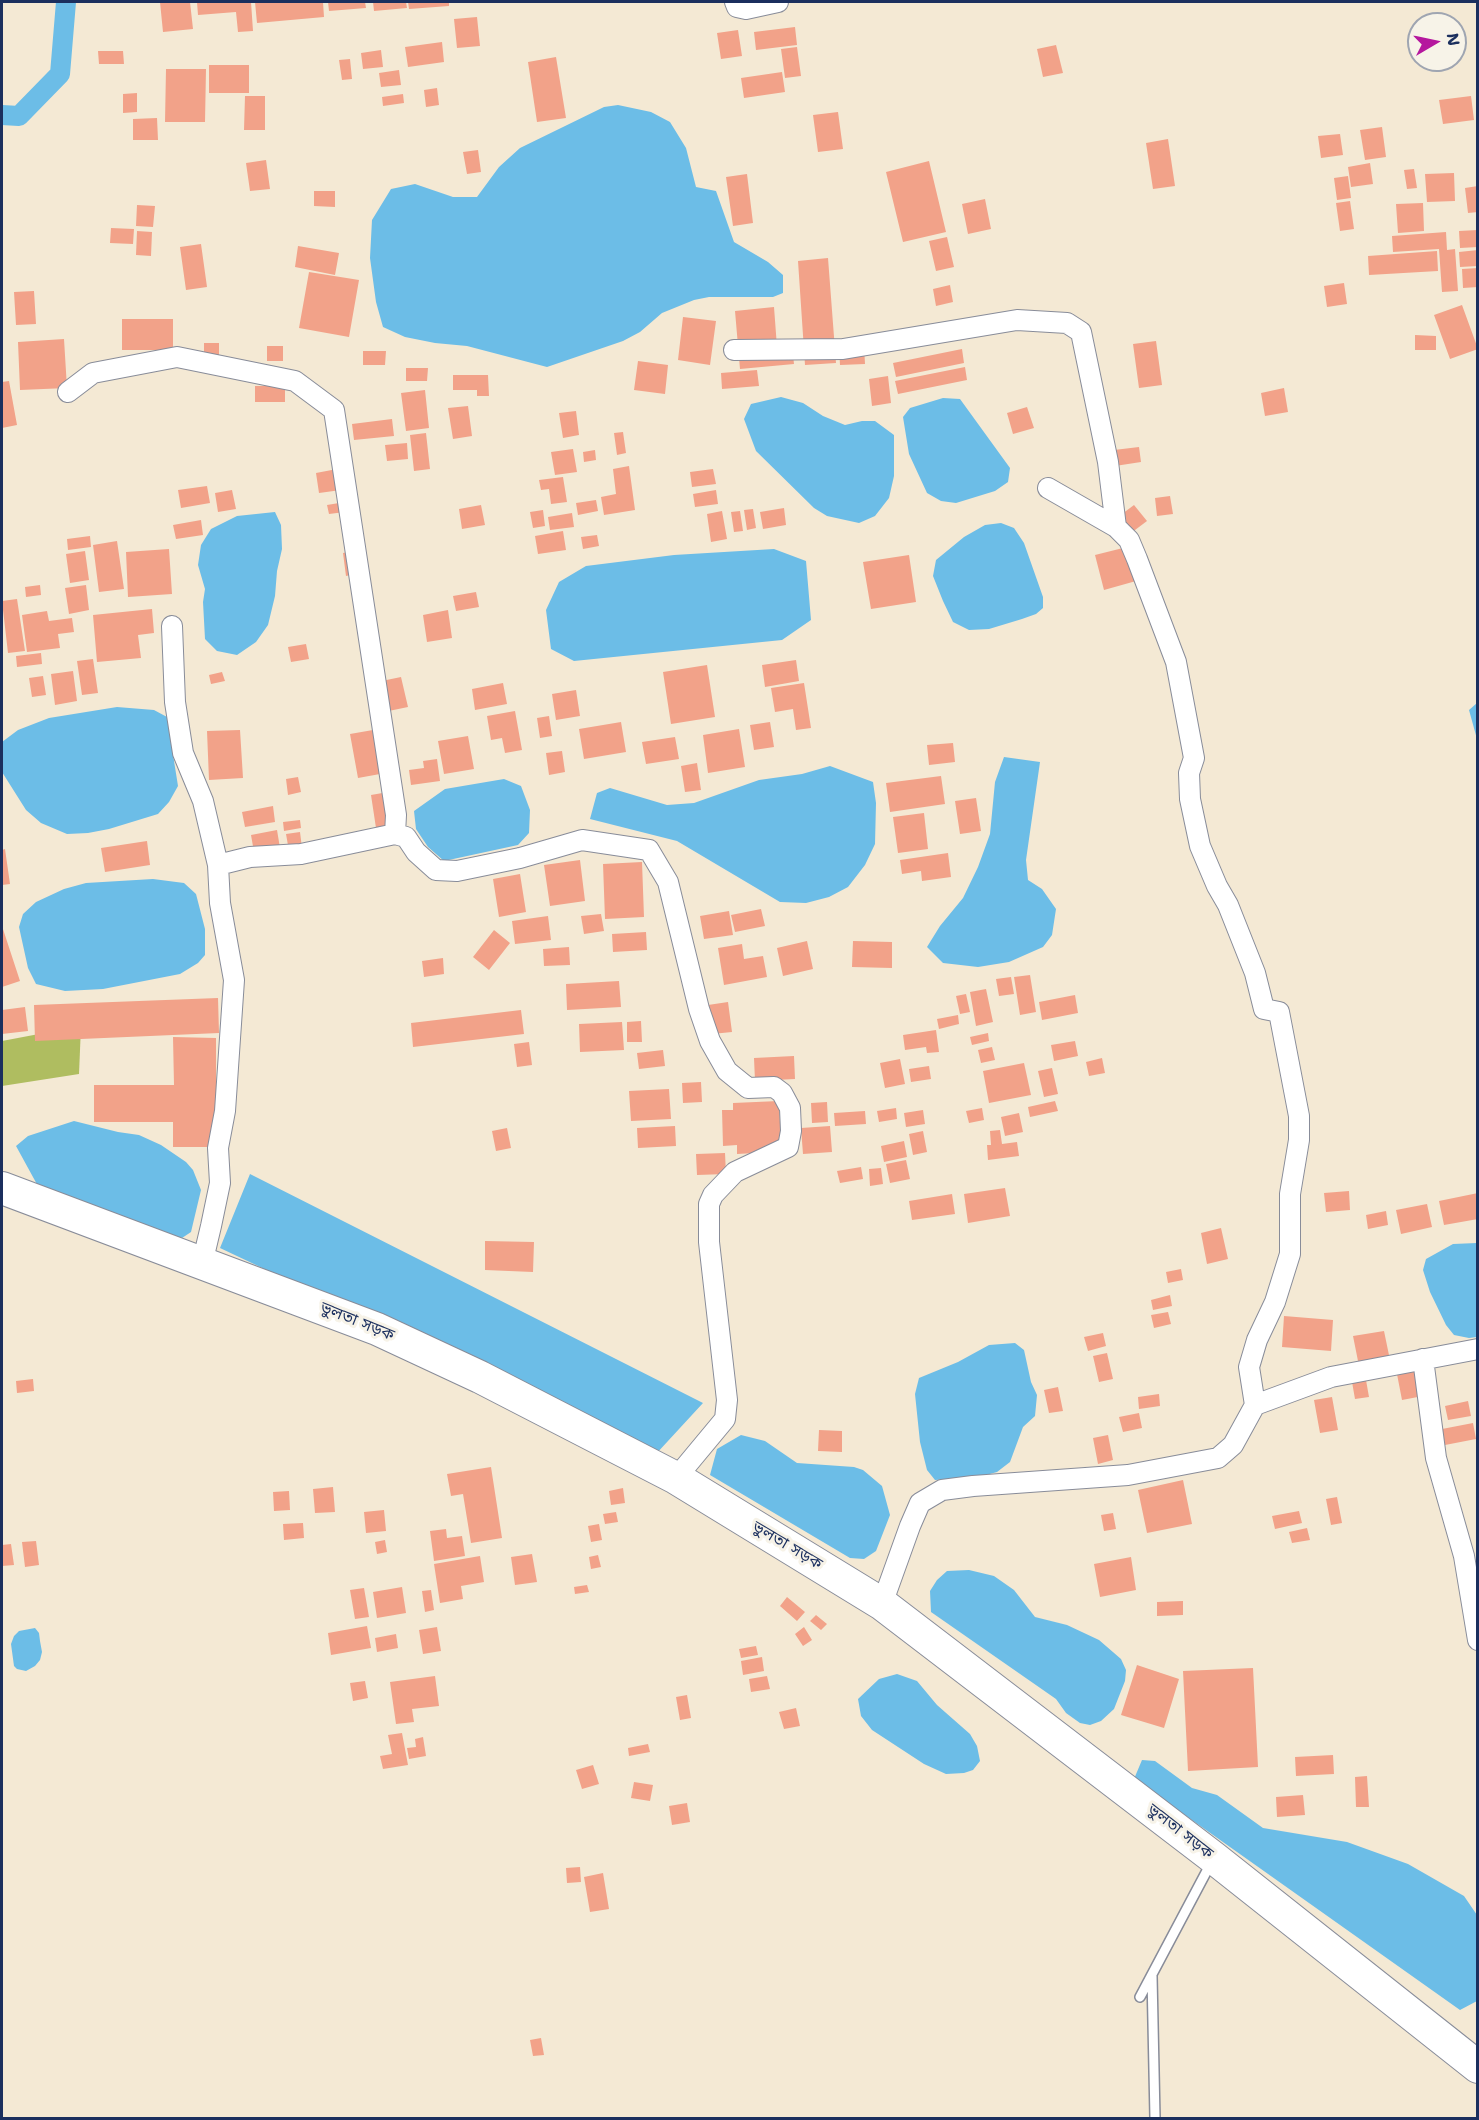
<!DOCTYPE html>
<meta charset="utf-8">
<style>
body{margin:0}
#map{position:relative;width:1479px;height:2120px;overflow:hidden;background:#f4e9d4;font-family:"Shantell Sans",sans-serif}
canvas{display:block}
.frame{position:absolute;inset:0;border:3px solid #1b2f5e;pointer-events:none}
.north{position:absolute;left:1407px;top:12px;width:60px;height:60px;box-sizing:border-box;background:#f7f3e8;border:2px solid #9fa5b1;border-radius:50%;rotate:81deg;font-size:16px;font-weight:700;line-height:24px;text-align:center;color:#1b2f5e}
.north::after{content:'';display:block;margin:auto;width:21px;height:27px;background:#b5179e;clip-path:polygon(50% 0,100% 100%,50% 72%,0 100%)}
</style>
<div id="map">
<canvas width="1479" height="2120"></canvas>
<div class="frame"></div>
<div class="north">N</div>
</div>
<script>
const ctx = document.querySelector('canvas').getContext('2d');
ctx.lineJoin = 'round';
function fillPath(path, color) { ctx.fillStyle = color; ctx.fill(path, 'evenodd'); }
const poly = rows => new Path2D(rows.map(r => 'M' + r).join(''));
function stroke(path, color, width, dash) { ctx.strokeStyle = color; ctx.lineWidth = width; ctx.lineCap = dash ? 'butt' : 'round'; ctx.setLineDash(dash || []); ctx.stroke(path); }
function label(font, color, halo, rows, align = 'center') {
  ctx.font = font + ' "Shantell Sans","Noto Sans Bengali",sans-serif'; ctx.lineWidth = 6; ctx.setLineDash([]); ctx.textBaseline = 'middle'; ctx.strokeStyle = halo; ctx.fillStyle = color; for (const [text, x, y, turn = 0] of rows) {
    ctx.save(); ctx.translate(x, y); ctx.rotate((+turn || 0) * Math.PI / 180); ctx.textAlign = isNaN(turn) ? turn : align; if (halo) ctx.strokeText(text, 0, 0); ctx.fillText(text, 0, 0); ctx.restore();
  }
}
fillPath(poly([
 [81,1026,79,1074,2,1086,2,1041]
]), '#afbd60');
fillPath(poly([
 [618,105,651,112,670,122,686,148,696,187,716,191,734,242,768,262,783,275,783,293,773,297,709,297,694,300,662,313,640,332,623,341,547,367,467,346,435,343,405,337,383,327,376,302,370,258,372,220,391,189,415,184,453,197,477,197,499,167,520,148,604,107],
 [781,397,803,403,823,416,845,425,862,421,875,421,894,435,894,476,889,498,875,516,859,523,827,516,814,508,756,451,744,419,751,404],
 [943,398,960,399,1010,468,1008,482,995,491,956,503,941,501,927,493,909,454,903,417,910,408],
 [275,512,281,525,282,549,277,571,275,596,268,625,256,642,237,655,217,651,205,639,203,602,205,589,198,565,201,545,211,529,237,516],
 [1001,523,1014,528,1024,543,1043,597,1043,608,1036,614,1022,619,989,629,969,630,953,622,943,601,933,576,936,560,964,537,985,525],
 [774,549,806,561,811,620,782,640,574,661,551,649,546,610,559,582,586,566,674,555],
 [1477,703,1477,739,1469,710],
 [117,707,154,710,167,717,178,786,169,802,158,814,109,829,88,833,67,834,41,823,26,810,2,772,2,742,18,730,49,718],
 [1004,757,1040,762,1026,860,1028,880,1042,889,1056,909,1052,935,1043,947,1009,962,978,967,943,963,927,947,940,926,963,898,978,867,990,834,995,782],
 [830,766,873,782,876,803,875,844,865,865,848,887,829,897,806,903,780,902,677,841,590,819,597,793,610,788,667,805,694,803,759,780,802,774],
 [504,779,521,786,530,810,529,833,518,845,444,861,428,847,416,829,414,811,445,789],
 [153,879,184,883,196,894,205,929,205,955,198,963,180,974,103,989,65,991,36,984,28,968,19,927,23,914,36,902,64,889,86,883],
 [74,1121,118,1132,139,1135,161,1145,186,1162,193,1170,201,1190,191,1232,182,1238,121,1218,89,1204,59,1199,39,1188,16,1146,28,1136],
 [250,1174,703,1403,656,1454,220,1248],
 [1477,1243,1477,1337,1469,1338,1454,1335,1446,1325,1430,1292,1423,1270,1426,1259,1453,1244],
 [1015,1343,1024,1350,1031,1382,1037,1395,1035,1416,1023,1427,1010,1462,997,1472,979,1477,935,1480,927,1470,920,1442,915,1394,919,1378,958,1362,989,1345],
 [741,1435,765,1441,797,1463,854,1467,863,1470,882,1486,890,1515,876,1551,864,1559,850,1558,710,1475,717,1449],
 [969,1570,994,1576,1014,1590,1035,1617,1067,1625,1099,1640,1121,1659,1126,1670,1125,1681,1114,1709,1101,1721,1090,1725,1080,1723,1066,1713,1056,1699,931,1612,930,1591,937,1580,947,1571],
 [35,1628,39,1633,40,1641,42,1652,40,1660,35,1666,26,1671,17,1669,14,1666,11,1644,14,1636,19,1631],
 [897,1674,917,1681,937,1705,970,1734,977,1746,980,1761,973,1770,964,1773,946,1774,924,1764,872,1730,861,1716,858,1699,879,1679],
 [1142,1760,1155,1761,1192,1788,1217,1795,1263,1828,1347,1842,1408,1864,1464,1896,1477,1915,1477,2001,1460,2010,1134,1779]
]), '#6cbde7');
stroke(poly([
 [2,115,19,116,60,74,66,2]
]), '#6cbde7', 20);
fillPath(poly([
 [160,2,190,2,193,29,163,32],
 [197,2,251,2,253,31,238,32,236,12,198,15],
 [255,2,323,2,324,17,257,23],
 [328,2,365,2,366,8,329,11],
 [373,2,406,2,407,8,374,11],
 [408,2,449,2,449,6,409,9],
 [477,17,480,46,457,48,454,19],
 [795,27,797,45,756,50,754,32],
 [738,30,742,56,721,59,717,33],
 [442,42,444,62,408,67,405,47],
 [1056,45,1063,73,1043,77,1037,49],
 [797,47,801,76,785,78,781,49],
 [381,50,383,67,363,69,361,53],
 [98,51,123,51,124,64,99,64],
 [556,57,566,118,537,122,528,62],
 [350,59,352,79,342,80,339,60],
 [209,65,249,65,249,93,209,93],
 [166,69,206,69,205,122,165,122],
 [399,70,401,85,381,87,379,73],
 [782,72,785,92,744,98,741,78],
 [437,88,439,105,426,107,424,90],
 [137,93,137,112,123,113,123,94],
 [403,94,404,103,383,106,382,97],
 [245,96,265,96,265,130,244,130],
 [1471,96,1474,120,1443,124,1439,100],
 [838,112,843,149,818,152,813,115],
 [157,118,158,140,133,140,133,119],
 [1382,127,1386,157,1365,160,1360,130],
 [1340,134,1343,155,1321,158,1318,136],
 [1168,139,1175,186,1153,189,1146,143],
 [478,150,481,172,467,174,463,152],
 [266,160,270,189,250,191,246,163],
 [929,161,946,232,903,242,886,172],
 [1370,163,1373,184,1351,187,1348,167],
 [1414,169,1417,188,1407,189,1404,170],
 [1454,173,1455,201,1427,202,1425,174],
 [747,174,753,223,733,226,726,177],
 [1348,176,1351,198,1337,200,1334,178],
 [1478,186,1478,212,1468,213,1465,188],
 [314,191,335,191,335,207,314,206],
 [985,199,991,229,968,234,962,204],
 [1350,201,1354,229,1340,231,1336,203],
 [1423,203,1424,231,1398,233,1396,204],
 [137,205,155,206,153,227,136,226],
 [111,228,134,229,133,244,110,243],
 [1478,230,1478,247,1460,248,1459,231],
 [137,231,152,232,151,256,136,255],
 [1446,232,1447,250,1455,249,1458,291,1442,292,1439,249,1393,252,1392,236],
 [947,237,954,267,936,271,929,241],
 [201,244,207,287,186,290,180,247],
 [298,246,339,253,335,275,295,267],
 [1478,250,1478,266,1460,267,1459,252],
 [1437,251,1438,271,1369,275,1368,256],
 [828,258,836,363,805,365,798,261],
 [1478,268,1478,287,1463,288,1462,269],
 [309,272,359,280,349,337,299,328],
 [1344,283,1347,304,1327,307,1324,286],
 [950,285,953,302,936,306,933,289],
 [34,291,36,324,16,325,14,292],
 [1462,305,1478,349,1450,359,1434,315],
 [774,307,777,347,792,346,794,364,740,369,735,311],
 [683,317,716,321,710,365,678,360],
 [122,319,173,319,173,350,122,350],
 [1415,335,1436,336,1436,350,1415,350],
 [64,339,67,388,20,390,18,342],
 [1156,341,1162,385,1139,388,1133,344],
 [204,343,219,343,219,362,204,362],
 [267,346,283,346,283,361,267,361],
 [864,346,865,364,840,365,839,348],
 [962,349,964,363,896,377,893,363],
 [363,351,386,351,385,365,363,365],
 [638,361,668,365,665,394,634,390],
 [965,367,967,380,898,394,895,381],
 [406,368,428,368,427,381,406,381],
 [757,370,759,386,722,389,721,373],
 [453,375,488,375,489,396,477,396,477,390,453,390],
 [888,376,891,403,872,406,869,379],
 [9,381,17,425,2,428,2,382],
 [255,386,285,386,285,402,255,402],
 [1284,388,1288,412,1265,416,1261,393],
 [425,390,429,428,406,431,401,393],
 [468,406,472,436,453,439,448,408],
 [1027,407,1034,428,1013,434,1007,413],
 [576,411,579,435,563,438,559,413],
 [392,419,394,436,354,440,352,424],
 [623,432,626,453,617,455,614,433],
 [426,433,430,469,414,471,410,435],
 [407,443,408,459,387,461,385,445],
 [1139,447,1141,462,1115,466,1114,450],
 [573,449,577,472,555,475,551,452],
 [595,450,596,460,584,462,583,452],
 [629,466,635,510,604,515,601,497,616,494,613,469],
 [337,469,341,490,319,493,316,473],
 [713,469,716,484,692,487,690,472],
 [563,477,567,502,551,504,549,489,541,490,539,480],
 [207,486,210,503,181,508,178,490],
 [232,490,236,509,218,512,215,493],
 [716,490,718,504,695,507,693,494],
 [1170,496,1173,514,1157,516,1155,498],
 [596,500,598,511,578,515,576,503],
 [351,501,353,511,329,514,327,505],
 [481,505,485,525,462,529,459,509],
 [1134,505,1147,521,1131,533,1118,517],
 [784,508,786,525,763,529,760,512],
 [753,509,756,528,747,530,744,510],
 [543,510,545,526,533,528,530,512],
 [722,511,727,539,711,542,707,514],
 [740,511,743,531,734,532,731,512],
 [572,513,574,527,550,530,548,517],
 [201,520,203,535,176,539,173,525],
 [563,531,566,550,538,554,535,536],
 [597,535,599,546,583,549,581,537],
 [90,536,91,547,68,550,67,539],
 [117,541,124,589,99,592,93,545],
 [1127,547,1136,581,1104,590,1095,555],
 [169,549,172,594,128,597,126,552],
 [85,551,89,580,70,583,66,554],
 [355,551,359,573,346,576,343,553],
 [909,555,916,602,871,609,863,562],
 [40,585,41,595,26,597,25,587],
 [86,585,89,610,69,614,65,588],
 [476,592,479,607,456,611,453,596],
 [17,599,25,651,8,653,2,601],
 [152,609,154,633,138,635,141,658,97,662,93,615],
 [448,610,452,638,427,642,423,615],
 [47,611,49,621,72,618,74,632,58,634,60,648,27,652,22,615],
 [306,644,309,659,291,662,288,647],
 [41,653,42,664,17,667,16,656],
 [93,659,98,693,82,695,77,661],
 [796,660,799,681,765,687,762,665],
 [707,665,715,717,671,724,663,672],
 [73,671,77,701,55,705,51,674],
 [222,672,225,681,211,684,209,675],
 [43,676,46,695,32,697,29,678],
 [401,677,408,707,379,713,372,683],
 [503,683,507,704,475,710,472,689],
 [804,683,811,728,796,730,793,709,775,712,771,688],
 [576,690,580,716,556,720,552,694],
 [515,711,522,750,505,753,502,738,491,740,487,716],
 [549,716,552,736,540,738,537,718],
 [621,722,626,752,584,759,579,729],
 [770,722,774,747,754,750,750,725],
 [739,729,745,767,708,773,703,735],
 [240,730,243,778,209,780,207,731],
 [373,730,380,774,358,778,350,734],
 [468,736,474,769,444,774,438,741],
 [675,737,679,759,646,764,642,742],
 [953,743,955,762,929,765,927,745],
 [562,751,565,772,549,775,546,753],
 [437,759,440,781,411,785,409,770,424,768,423,761],
 [697,763,701,790,685,792,681,766],
 [941,776,945,804,890,812,886,783],
 [298,777,301,792,288,795,286,779],
 [394,791,399,824,376,828,371,795],
 [976,798,981,831,960,834,955,801],
 [273,806,275,822,245,827,242,812],
 [924,813,928,849,898,853,893,817],
 [300,820,301,828,284,831,283,822],
 [277,830,280,848,254,852,251,835],
 [300,832,302,848,289,851,286,834],
 [147,841,150,865,105,872,101,848],
 [5,849,10,884,2,885,2,850],
 [948,853,951,877,922,881,921,871,902,874,900,860],
 [580,860,585,901,550,906,544,865],
 [642,862,644,917,605,919,603,864],
 [520,874,526,912,499,917,493,879],
 [761,909,765,926,735,932,731,915],
 [729,911,733,935,704,939,700,916],
 [601,914,604,931,584,934,581,916],
 [548,916,551,940,515,944,512,921],
 [2,926,20,981,2,987],
 [494,930,510,943,489,970,473,957],
 [646,932,647,950,613,952,612,934],
 [807,941,813,969,783,976,777,948],
 [853,941,892,942,892,968,852,967],
 [742,944,744,959,763,956,767,977,724,985,718,948],
 [569,947,570,965,544,966,543,949],
 [443,958,444,974,424,977,422,961],
 [1030,975,1036,1012,1020,1015,1014,977],
 [1011,977,1014,994,999,996,996,979],
 [619,981,621,1007,567,1010,566,984],
 [986,989,993,1022,976,1026,970,992],
 [966,994,970,1012,960,1014,956,996],
 [1075,995,1078,1013,1042,1020,1039,1002],
 [218,998,219,1033,35,1041,34,1005],
 [728,1002,732,1032,712,1034,708,1005],
 [25,1007,28,1031,2,1034,2,1010],
 [521,1010,524,1034,413,1047,411,1023],
 [958,1015,959,1024,939,1029,937,1019],
 [641,1021,642,1042,627,1042,627,1022],
 [622,1022,624,1050,580,1052,579,1024],
 [936,1030,939,1052,927,1053,926,1047,905,1050,903,1035],
 [988,1033,989,1041,972,1045,970,1037],
 [173,1037,216,1038,216,1147,173,1147,173,1122,94,1122,94,1085,174,1085],
 [1075,1041,1078,1056,1054,1061,1051,1045],
 [529,1042,532,1065,517,1067,514,1044],
 [992,1047,995,1060,981,1063,978,1050],
 [663,1050,665,1066,639,1069,637,1053],
 [794,1056,795,1079,755,1081,754,1058],
 [1102,1058,1105,1073,1089,1076,1086,1062],
 [900,1059,905,1084,885,1088,880,1063],
 [1024,1063,1031,1095,989,1103,983,1071],
 [929,1066,931,1079,911,1082,909,1069],
 [1052,1068,1058,1094,1044,1097,1038,1071],
 [701,1082,702,1102,683,1103,682,1083],
 [669,1089,671,1119,631,1121,629,1091],
 [779,1101,781,1143,772,1143,773,1152,737,1154,737,1145,723,1146,722,1110,733,1110,733,1103],
 [1055,1101,1058,1111,1030,1117,1028,1107],
 [827,1102,828,1122,812,1123,811,1103],
 [896,1108,897,1119,879,1122,877,1111],
 [982,1108,984,1120,969,1123,966,1111],
 [923,1110,925,1124,906,1127,904,1113],
 [865,1111,866,1124,835,1126,834,1113],
 [1019,1113,1023,1132,1005,1136,1001,1117],
 [675,1126,676,1146,638,1148,637,1128],
 [830,1126,832,1152,803,1154,801,1128],
 [507,1128,511,1148,496,1151,492,1131],
 [1000,1130,1002,1144,1017,1142,1019,1156,988,1160,987,1145,991,1145,990,1131],
 [923,1131,927,1152,913,1155,909,1134],
 [904,1141,907,1157,884,1162,881,1146],
 [725,1153,726,1174,697,1175,696,1154],
 [906,1160,910,1179,890,1183,886,1164],
 [861,1167,863,1179,840,1183,837,1171],
 [881,1168,883,1184,870,1186,869,1169],
 [1005,1188,1010,1216,968,1223,964,1194],
 [1349,1191,1350,1210,1326,1212,1324,1193],
 [1478,1193,1478,1219,1444,1225,1439,1201],
 [952,1194,955,1214,912,1220,909,1201],
 [1427,1204,1432,1227,1401,1234,1396,1210],
 [1386,1211,1388,1225,1368,1229,1366,1215],
 [1221,1228,1228,1259,1207,1264,1201,1233],
 [485,1241,534,1242,533,1272,485,1270],
 [1181,1269,1183,1280,1168,1283,1166,1272],
 [1170,1295,1172,1306,1153,1310,1151,1300],
 [1168,1312,1171,1324,1154,1328,1151,1315],
 [1284,1316,1333,1320,1331,1351,1282,1347],
 [1384,1331,1390,1360,1359,1366,1353,1336],
 [1103,1333,1106,1346,1088,1351,1084,1337],
 [1107,1353,1113,1379,1099,1382,1093,1356],
 [1417,1365,1423,1396,1402,1400,1396,1369],
 [33,1379,34,1391,17,1393,16,1381],
 [1366,1380,1369,1397,1355,1399,1352,1382],
 [1058,1387,1063,1411,1049,1413,1044,1390],
 [1159,1394,1160,1406,1139,1409,1138,1397],
 [1332,1397,1338,1430,1320,1433,1314,1400],
 [1468,1401,1471,1416,1448,1420,1445,1406],
 [1139,1413,1142,1428,1123,1432,1119,1417],
 [1473,1423,1476,1439,1445,1445,1442,1429],
 [819,1430,842,1431,842,1452,818,1451],
 [1108,1435,1113,1460,1098,1464,1093,1438],
 [491,1467,502,1538,471,1543,463,1494,451,1496,447,1474],
 [1183,1480,1192,1524,1147,1533,1138,1490],
 [333,1487,335,1512,315,1513,313,1489],
 [623,1488,625,1503,611,1505,609,1491],
 [289,1491,290,1510,274,1511,273,1492],
 [1337,1497,1342,1523,1331,1525,1326,1499],
 [384,1510,386,1531,366,1533,364,1512],
 [1299,1511,1302,1523,1275,1529,1272,1516],
 [616,1512,618,1522,605,1524,603,1514],
 [1113,1513,1116,1529,1104,1531,1101,1515],
 [303,1523,304,1538,284,1540,283,1524],
 [599,1524,602,1540,591,1542,588,1526],
 [1307,1528,1310,1540,1292,1543,1289,1532],
 [446,1529,447,1538,462,1536,465,1556,434,1561,430,1531],
 [385,1540,387,1552,377,1554,375,1542],
 [36,1541,39,1565,25,1567,22,1542],
 [11,1544,14,1565,2,1566,2,1545],
 [532,1554,537,1582,515,1585,511,1557],
 [598,1555,601,1567,591,1569,589,1557],
 [480,1556,484,1582,461,1586,463,1599,440,1603,434,1564],
 [1131,1557,1136,1590,1100,1597,1094,1564],
 [587,1585,589,1592,575,1594,574,1587],
 [402,1587,406,1613,377,1618,373,1592],
 [364,1588,369,1617,355,1619,350,1590],
 [431,1590,434,1610,425,1612,422,1591],
 [787,1597,805,1612,797,1621,780,1606],
 [1183,1601,1183,1615,1157,1616,1157,1602],
 [816,1615,827,1624,821,1630,810,1621],
 [367,1626,371,1648,331,1655,328,1633],
 [437,1627,441,1651,423,1654,419,1630],
 [804,1627,812,1640,803,1646,795,1634],
 [396,1634,398,1648,377,1652,375,1638],
 [756,1646,758,1655,741,1658,739,1649],
 [762,1657,764,1671,743,1675,741,1661],
 [1137,1665,1179,1679,1164,1728,1121,1715],
 [1253,1668,1258,1767,1188,1771,1183,1671],
 [435,1676,439,1706,412,1709,414,1722,396,1724,390,1682],
 [767,1676,770,1689,751,1692,749,1679],
 [365,1681,368,1698,353,1701,350,1683],
 [687,1695,691,1718,680,1720,676,1697],
 [796,1708,800,1726,784,1729,779,1712],
 [402,1733,408,1765,383,1769,380,1756,392,1754,388,1735],
 [423,1737,426,1756,409,1759,407,1748,416,1747,415,1739],
 [648,1744,650,1752,629,1756,628,1748],
 [1333,1755,1334,1774,1296,1776,1295,1757],
 [593,1765,599,1784,582,1789,576,1770],
 [1367,1776,1369,1807,1356,1807,1355,1777],
 [634,1782,653,1785,650,1801,631,1798],
 [1303,1795,1305,1815,1277,1817,1276,1797],
 [687,1803,690,1822,672,1825,669,1806],
 [580,1867,581,1882,567,1883,566,1868],
 [603,1873,609,1909,590,1912,584,1877],
 [541,2038,544,2055,533,2056,530,2040]
]), '#f2a289');
const service = poly([
 [1152,1976,1155,2118],
 [1140,1997,1211,1863]
]);
const minor = poly([
 [735,2,737,7,746,9,778,2],
 [734,350,843,349,1017,320,1067,323,1081,332,1108,462,1116,527],
 [68,392,93,373,177,357,295,381,334,410,396,815,395,834],
 [1048,488,1116,527,1129,540,1137,559,1176,662,1194,758,1189,773,1190,799,1200,846,1217,886,1228,905,1255,973,1264,1009,1279,1012,1299,1116,1299,1140,1290,1194,1290,1254,1275,1302,1257,1340,1249,1367,1255,1405],
 [172,626,175,702,183,753,203,801,218,865,220,903,234,980,225,1111,218,1148,220,1183,211,1226,202,1264],
 [218,865,250,857,301,854,395,834,406,837,416,852,436,870,457,871,520,858,582,840,649,850,668,882,699,1009,710,1041,727,1071,748,1088,774,1087,782,1093,790,1108,791,1131,788,1147,735,1172,713,1195,709,1204,709,1242,727,1400,725,1419,676,1478],
 [1423,1359,1436,1458,1464,1556,1478,1640],
 [882,1604,910,1526,920,1503,942,1490,973,1486,1128,1475,1218,1458,1233,1445,1255,1405,1331,1377,1478,1349]
]);
const trunk = poly([
 [2,1188,377,1329,480,1377,676,1478,882,1604,1214,1858,1478,2067]
]);
stroke(service, '#888c99', 12);
stroke(minor, '#888c99', 22);
stroke(trunk, '#888c99', 34);
stroke(service, '#fff', 9);
stroke(minor, '#fff', 20);
stroke(trunk, '#fff', 32);
label('16px', '#1b2f5e', '#f7f3e8', [
 ["ভুলতা সড়ক",357,1322,22],
 ["ভুলতা সড়ক",787,1546,31],
 ["ভুলতা সড়ক",1180,1832,38]
]);
</script>
